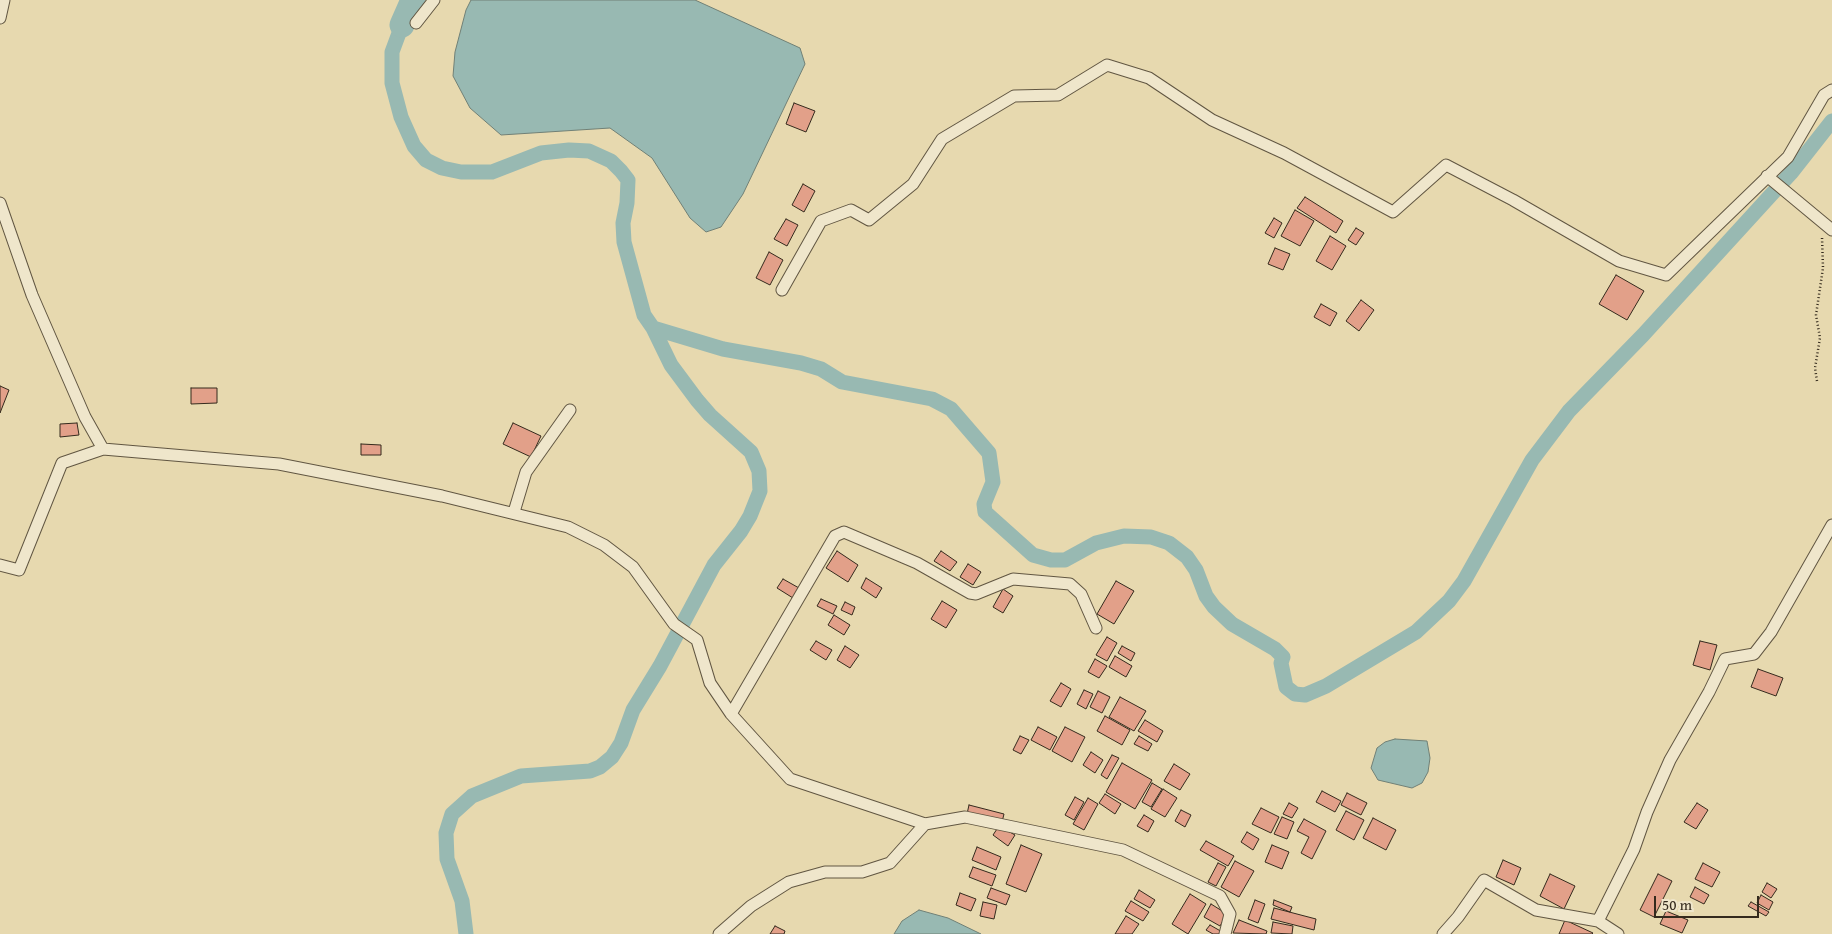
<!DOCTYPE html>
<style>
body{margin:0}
#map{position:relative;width:1832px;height:934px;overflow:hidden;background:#e7d9af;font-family:"Gentium Book Plus",serif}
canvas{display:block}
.scale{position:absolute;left:1654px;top:896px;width:105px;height:22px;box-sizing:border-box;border:2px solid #342a1d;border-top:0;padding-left:6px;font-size:15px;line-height:18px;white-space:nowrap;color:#342a1d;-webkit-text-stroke:4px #efe6cb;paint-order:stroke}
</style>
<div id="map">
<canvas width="1832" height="934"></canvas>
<div class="scale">50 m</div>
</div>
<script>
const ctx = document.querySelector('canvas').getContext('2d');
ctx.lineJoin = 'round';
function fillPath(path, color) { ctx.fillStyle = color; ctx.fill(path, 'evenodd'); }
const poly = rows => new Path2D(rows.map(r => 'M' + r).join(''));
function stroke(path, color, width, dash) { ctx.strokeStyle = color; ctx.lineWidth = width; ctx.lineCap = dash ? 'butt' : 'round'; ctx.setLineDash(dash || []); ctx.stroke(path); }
const water = poly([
 [471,0,695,0,800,48,805,64,743,194,721,227,706,232,690,218,652,158,610,128,501,135,470,108,453,76,455,52,466,10,471,0],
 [1395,739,1427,741,1430,758,1428,772,1422,783,1412,788,1378,780,1371,768,1377,748,1385,742,1395,739],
 [919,910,948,918,981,934,894,934,902,921,919,910]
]);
fillPath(water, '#98b9b2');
stroke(water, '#708076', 1);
stroke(poly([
 [402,25,392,52,392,83,401,117,414,146,426,160,442,168,461,172,492,172,541,153,569,150,589,151,611,161,621,171,628,180,627,203,623,223,624,242,644,315,653,328,671,365,697,400,710,415,751,452,759,471,760,491,750,516,741,531,714,565,660,666,633,710,621,743,612,757,600,767,590,771,521,776,472,796,452,814,446,833,447,859,462,901,466,934],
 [653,328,723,349,801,363,821,369,842,382,932,399,951,409,989,453,993,482,984,504,985,512,1033,555,1051,560,1065,560,1096,543,1124,536,1151,537,1169,543,1187,557,1196,570,1206,596,1214,607,1232,624,1275,649,1283,657,1281,663,1286,687,1295,694,1305,695,1326,686,1416,632,1449,601,1464,581,1532,460,1569,411,1643,335,1791,173,1832,121]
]), '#98b9b2', 15);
stroke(poly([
 [402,25,413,0]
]), '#98b9b2', 25);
const building = poly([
 [794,103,815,111,806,132,786,124,794,103],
 [803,184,815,191,804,212,792,205,803,184],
 [1305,197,1343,221,1336,233,1297,208,1305,197],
 [1295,210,1314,221,1300,246,1281,236,1295,210],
 [1274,218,1282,223,1274,238,1265,233,1274,218],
 [786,219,798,225,787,246,774,239,786,219],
 [1356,228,1364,233,1356,245,1348,240,1356,228],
 [1330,236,1346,246,1332,270,1316,261,1330,236],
 [1275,248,1290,254,1283,270,1268,264,1275,248],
 [769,252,783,260,770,285,756,278,769,252],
 [1616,275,1644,291,1627,320,1599,304,1616,275],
 [1361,300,1374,310,1359,331,1346,321,1361,300],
 [1321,304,1337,313,1330,326,1314,317,1321,304],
 [0,386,9,390,0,413,0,386],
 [191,388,217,388,217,403,191,404,191,388],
 [77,423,79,435,60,437,60,424,77,423],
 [513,423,541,436,531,457,503,444,513,423],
 [361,444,381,445,381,455,361,455,361,444],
 [837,551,858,565,848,582,826,568,837,551],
 [941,551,957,562,950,571,934,561,941,551],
 [968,564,981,572,973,585,960,577,968,564],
 [866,578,882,588,876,598,861,588,866,578],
 [783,579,799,588,793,598,777,588,783,579],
 [1116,581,1134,591,1114,624,1097,614,1116,581],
 [1003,589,1013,596,1003,613,993,607,1003,589],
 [821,599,837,606,833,614,817,606,821,599],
 [942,601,957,610,946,628,931,619,942,601],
 [845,602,855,607,852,615,841,610,845,602],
 [834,615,850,625,844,635,828,625,834,615],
 [1107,637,1117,643,1107,661,1096,655,1107,637],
 [816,641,832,650,826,660,810,650,816,641],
 [1700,641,1717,645,1710,670,1693,665,1700,641],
 [845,646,859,655,850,668,837,660,845,646],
 [1122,646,1135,653,1131,661,1118,653,1122,646],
 [1115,656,1132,666,1126,677,1109,667,1115,656],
 [1095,659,1107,666,1099,678,1088,672,1095,659],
 [1758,669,1783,678,1776,696,1751,687,1758,669],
 [1061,683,1071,689,1061,707,1050,701,1061,683],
 [1084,690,1093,694,1086,709,1077,704,1084,690],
 [1098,691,1110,697,1102,713,1090,707,1098,691],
 [1120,697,1146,711,1134,731,1109,717,1120,697],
 [1105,716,1130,730,1122,745,1097,731,1105,716],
 [1145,720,1163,731,1157,742,1138,731,1145,720],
 [1038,727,1057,737,1050,750,1031,740,1038,727],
 [1065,727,1085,737,1072,762,1052,751,1065,727],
 [1020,736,1029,740,1021,754,1013,750,1020,736],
 [1139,736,1152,744,1148,751,1134,744,1139,736],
 [1091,752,1103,760,1095,773,1083,765,1091,752],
 [1112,755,1119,758,1107,779,1101,775,1112,755],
 [1122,763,1152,780,1135,809,1106,792,1122,763],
 [1174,764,1190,774,1180,790,1164,781,1174,764],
 [1152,783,1162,789,1151,807,1142,802,1152,783],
 [1163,789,1177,798,1165,817,1151,809,1163,789],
 [1322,791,1341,801,1335,812,1316,802,1322,791],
 [1347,793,1367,803,1361,815,1341,805,1347,793],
 [1105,794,1121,804,1115,814,1099,803,1105,794],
 [1075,797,1084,802,1074,820,1065,815,1075,797],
 [1088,798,1098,804,1084,830,1073,824,1088,798],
 [1289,803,1298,808,1292,818,1283,814,1289,803],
 [1697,803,1708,810,1696,829,1684,822,1697,803],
 [969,805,1004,814,1002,822,967,814,969,805],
 [1261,808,1279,817,1271,833,1252,824,1261,808],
 [1181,810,1191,815,1185,827,1175,821,1181,810],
 [1346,811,1364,820,1354,840,1336,830,1346,811],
 [1144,815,1154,821,1148,832,1137,826,1144,815],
 [1282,817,1294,822,1287,839,1274,834,1282,817],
 [1373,818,1396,830,1386,850,1363,838,1373,818],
 [1304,819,1326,831,1312,859,1301,853,1309,837,1297,831,1304,819],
 [999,826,1015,835,1008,846,993,835,999,826],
 [1247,832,1259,839,1253,850,1241,842,1247,832],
 [1206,841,1234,856,1228,866,1200,850,1206,841],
 [1021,845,1042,854,1026,892,1006,884,1021,845],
 [1272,845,1289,852,1282,869,1265,862,1272,845],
 [977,847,1001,857,996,870,972,860,977,847],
 [1503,860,1521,868,1514,885,1496,877,1503,860],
 [1235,861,1254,871,1239,897,1221,887,1235,861],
 [1218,863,1226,867,1216,886,1208,882,1218,863],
 [1703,863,1720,872,1712,887,1695,879,1703,863],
 [973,867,996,875,992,886,969,877,973,867],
 [1550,874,1575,886,1564,909,1540,896,1550,874],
 [1658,874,1672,881,1654,917,1640,910,1658,874],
 [1767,883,1777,889,1771,898,1762,892,1767,883],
 [1695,887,1709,895,1704,904,1690,897,1695,887],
 [991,888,1010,895,1006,905,987,898,991,888],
 [1139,890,1155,900,1150,908,1134,899,1139,890],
 [960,893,976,899,971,911,956,905,960,893],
 [1190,894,1206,904,1188,934,1172,924,1190,894],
 [1761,895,1773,902,1769,910,1757,903,1761,895],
 [1255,900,1265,904,1258,923,1248,919,1255,900],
 [1274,900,1292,907,1290,912,1273,905,1274,900],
 [1131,901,1149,912,1143,921,1125,911,1131,901],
 [983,902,997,905,994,919,980,916,983,902],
 [1751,902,1769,912,1766,916,1748,906,1751,902],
 [1211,904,1227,914,1220,926,1204,917,1211,904],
 [1274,908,1316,919,1314,930,1271,919,1274,908],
 [1666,911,1688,920,1682,933,1660,924,1666,911],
 [1126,916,1139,924,1132,934,1115,934,1126,916],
 [1239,920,1267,931,1266,934,1233,933,1239,920],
 [1565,920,1593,933,1592,934,1559,934,1565,920],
 [1273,922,1293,926,1292,934,1271,933,1273,922],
 [1210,925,1224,933,1223,934,1213,934,1206,930,1210,925],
 [775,926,785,931,784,934,770,934,775,926]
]);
fillPath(building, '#e2a089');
stroke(building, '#342a1d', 1);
const minor = poly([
 [0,18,4,0],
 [416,23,434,0],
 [1767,176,1832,230],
 [0,203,32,295,85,417,103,449,279,464,442,496,568,527,604,545,633,567,674,624,697,640,710,683,731,714,790,779,925,824,965,817,1123,850,1220,896,1230,914,1225,934],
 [782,290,821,221,851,210,869,220,913,184,942,139,1014,96,1058,95,1107,65,1149,78,1212,120,1284,153,1393,212,1446,165,1513,200,1619,261,1666,275,1788,157,1824,95,1832,90],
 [514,512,526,472,570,410],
 [0,565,19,570,62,463,103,449],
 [731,714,835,536,844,532,917,563,970,593,976,594,1013,579,1070,584,1081,594,1096,628],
 [1598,921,1618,934],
 [719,934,751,906,789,882,825,872,862,872,890,863,925,824],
 [1443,934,1458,917,1484,880,1536,910,1598,921,1634,849,1647,812,1670,760,1709,692,1725,659,1754,654,1771,632,1832,525]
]);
stroke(minor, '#615642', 13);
stroke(poly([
 [1817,381,1815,368,1820,338,1816,315,1823,268,1822,237]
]), '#342a1d', 2.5, [1, 2.5]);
stroke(minor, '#efe6cb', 11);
</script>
